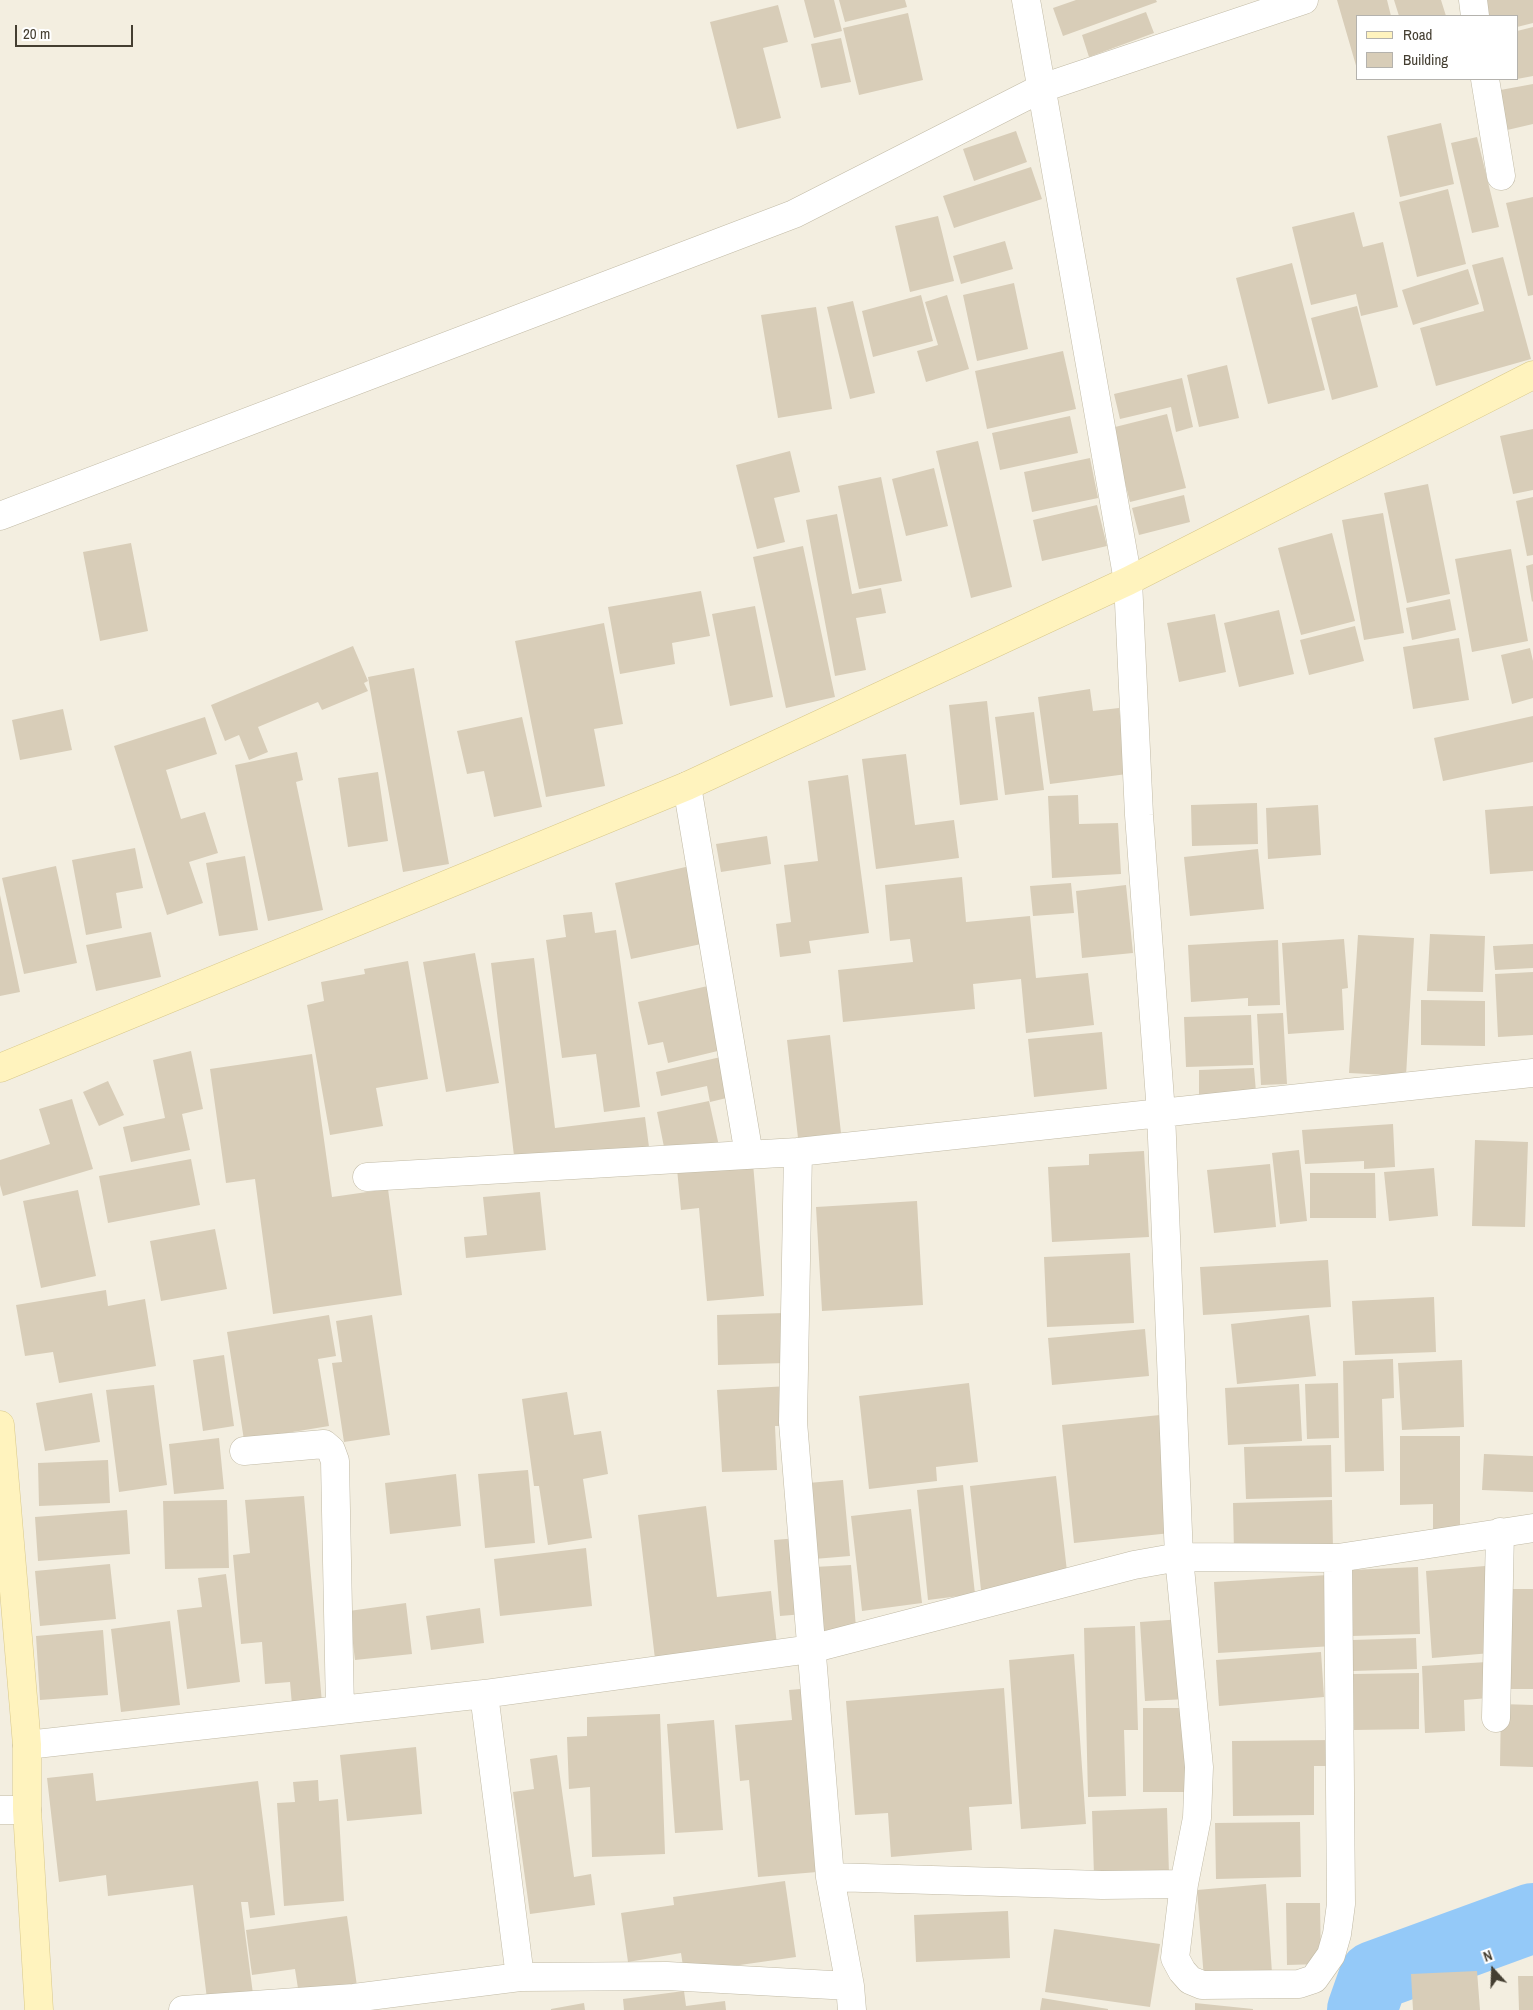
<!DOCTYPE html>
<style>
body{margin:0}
#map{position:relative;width:1533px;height:2010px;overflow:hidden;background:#f3eee0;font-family:"Archivo Narrow",sans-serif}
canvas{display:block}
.legend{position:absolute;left:1356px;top:15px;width:162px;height:65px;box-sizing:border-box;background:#fff;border:1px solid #b4b2ad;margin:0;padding:6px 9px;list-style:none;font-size:15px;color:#443e31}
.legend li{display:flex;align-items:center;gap:10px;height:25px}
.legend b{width:25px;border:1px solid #b4b2ad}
.north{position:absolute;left:1468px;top:1945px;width:50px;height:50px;-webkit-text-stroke:4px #fff;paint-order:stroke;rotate:340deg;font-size:14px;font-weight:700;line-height:20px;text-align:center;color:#443e31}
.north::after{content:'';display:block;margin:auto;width:18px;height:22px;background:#443e31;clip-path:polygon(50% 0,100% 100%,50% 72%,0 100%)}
.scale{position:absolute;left:15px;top:25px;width:118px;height:22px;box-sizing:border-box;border:2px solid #443e31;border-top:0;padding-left:6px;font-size:15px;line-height:18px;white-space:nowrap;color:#443e31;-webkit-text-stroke:4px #fff;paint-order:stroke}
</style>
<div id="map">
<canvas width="1533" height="2010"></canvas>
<ul class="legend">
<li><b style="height:6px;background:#fff3be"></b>Road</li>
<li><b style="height:14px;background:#d8cdb8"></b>Building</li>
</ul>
<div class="north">N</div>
<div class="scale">20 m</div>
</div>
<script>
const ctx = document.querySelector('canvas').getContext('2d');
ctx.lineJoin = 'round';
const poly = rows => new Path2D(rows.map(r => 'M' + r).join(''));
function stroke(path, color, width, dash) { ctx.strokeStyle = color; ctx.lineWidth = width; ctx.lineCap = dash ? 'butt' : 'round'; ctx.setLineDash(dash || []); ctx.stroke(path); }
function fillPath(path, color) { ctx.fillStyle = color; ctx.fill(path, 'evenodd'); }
stroke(poly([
 [1362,2010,1374,1976,1533,1918]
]), '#94c9f8', 70);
fillPath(poly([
 [804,0,834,0,842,31,814,38],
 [839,0,905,0,907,7,845,22],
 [1076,0,1156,0,1157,2,1063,36,1053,8],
 [1337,0,1387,0,1391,16,1357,16,1357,69],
 [1394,0,1441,0,1446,16,1399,16],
 [1475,0,1533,0,1533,23,1517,27,1517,16,1478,16],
 [778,5,788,42,763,48,781,118,737,129,710,22],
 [1146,12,1154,33,1089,57,1082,35],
 [908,13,923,80,859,95,843,28],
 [1533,27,1533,76,1517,79,1517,31],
 [841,38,851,82,821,88,811,44],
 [1533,84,1533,124,1503,131,1495,91],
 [1441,123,1454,184,1400,197,1387,136],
 [1016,131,1027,162,974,181,963,149],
 [1477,137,1499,227,1472,233,1451,143],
 [1031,167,1042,199,954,228,943,196],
 [1448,189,1466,264,1417,277,1399,202],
 [1533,197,1533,295,1528,296,1506,203],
 [1354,212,1363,247,1383,242,1398,307,1361,316,1356,294,1311,305,1292,227],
 [938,216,954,281,910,292,895,226],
 [1005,241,1013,269,961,284,953,256],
 [1503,257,1531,359,1436,386,1420,328,1484,311,1472,265],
 [1292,263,1325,390,1268,404,1236,278],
 [1468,269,1479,304,1413,325,1402,290],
 [1014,283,1028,349,977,361,963,295],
 [921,295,933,341,873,357,862,311],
 [947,295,969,369,926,382,917,351,938,345,925,302],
 [853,301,875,393,850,399,827,307],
 [1357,306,1378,387,1332,400,1311,318],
 [816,307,832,409,778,418,761,315],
 [1063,351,1076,409,987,429,975,371],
 [1227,365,1239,418,1199,427,1187,375],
 [1182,378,1193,427,1176,432,1171,407,1120,419,1114,394],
 [1167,414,1186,488,1130,502,1111,428],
 [1070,416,1078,453,1000,470,992,433],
 [1533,429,1533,490,1513,494,1500,436],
 [978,441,1012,587,971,598,936,451],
 [790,451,800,492,774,498,785,542,757,549,736,465],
 [1090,458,1098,498,1032,512,1024,472],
 [934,468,948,526,906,536,892,479],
 [881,477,902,581,859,589,838,486],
 [1428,484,1450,594,1407,603,1384,493],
 [1184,495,1190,522,1139,535,1132,508],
 [1533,497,1533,555,1527,556,1516,501],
 [1097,505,1107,546,1042,561,1033,520],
 [1383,513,1404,633,1364,640,1342,520],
 [837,514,852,594,881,588,886,613,856,618,866,670,835,676,806,520],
 [1332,533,1355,621,1301,635,1278,548],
 [131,543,148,631,100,641,83,552],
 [803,546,835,697,786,708,753,557],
 [1511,549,1528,641,1472,652,1455,559],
 [1533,564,1533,601,1532,602,1526,566],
 [701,591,710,636,672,643,675,664,620,674,608,607],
 [1450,599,1456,630,1412,640,1406,608],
 [755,606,773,697,730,706,712,614],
 [1279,610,1294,674,1239,687,1224,623],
 [1215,614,1226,672,1179,682,1167,623],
 [604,623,623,724,594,729,605,786,546,797,515,641],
 [1355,626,1364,661,1309,675,1300,640],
 [1459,638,1469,700,1413,709,1403,647],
 [353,646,368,681,364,683,368,691,322,710,318,702,258,727,268,752,249,760,239,735,225,741,211,705],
 [1530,648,1533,661,1533,698,1512,704,1501,655],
 [414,668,449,864,403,872,368,677],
 [1090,689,1093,711,1119,708,1127,774,1050,784,1038,697],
 [987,701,998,800,960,805,949,705],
 [63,709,72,750,20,760,12,720],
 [1034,712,1044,790,1005,795,995,717],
 [1533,716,1533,762,1443,781,1434,738],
 [205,717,217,754,166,770,181,819,205,812,218,853,189,862,203,903,167,915,114,746],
 [522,717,542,807,494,817,484,771,467,774,457,731],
 [297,752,303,780,296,782,323,910,268,921,235,765],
 [906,754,915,825,954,820,959,858,876,869,862,759],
 [378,772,388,841,348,847,338,778],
 [848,775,869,933,809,941,811,953,780,957,776,924,791,922,784,865,818,861,808,781],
 [1078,795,1079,824,1118,823,1121,874,1052,878,1048,796],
 [1257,803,1258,844,1192,846,1191,805],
 [1318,805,1321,855,1268,859,1266,808],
 [1533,806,1533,871,1490,874,1485,810],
 [767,836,771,864,721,872,716,844],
 [135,848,143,888,116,893,122,928,86,935,72,860],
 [1258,849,1264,909,1190,916,1184,857],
 [245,856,258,930,219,936,206,863],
 [56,866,77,963,24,974,2,878],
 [690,866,706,943,631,959,615,883],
 [962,877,966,922,1030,916,1036,978,1088,973,1094,1025,1026,1033,1021,979,973,984,975,1009,843,1022,838,970,913,962,910,939,890,941,885,885],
 [1071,883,1074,913,1033,916,1030,886],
 [1126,885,1133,953,1082,958,1076,891],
 [0,895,20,992,0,996],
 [592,912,595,933,616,930,640,1107,604,1112,596,1054,562,1058,546,940,566,937,563,915],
 [151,932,161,977,96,991,86,945],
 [1430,934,1485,936,1483,992,1427,991],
 [1358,935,1414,938,1406,1076,1349,1073],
 [1344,939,1348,988,1342,989,1344,1030,1288,1034,1282,943],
 [1278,940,1280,1005,1248,1006,1248,998,1191,1002,1188,945],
 [1533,944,1533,968,1495,970,1493,946],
 [475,953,499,1083,446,1092,423,962],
 [534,958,555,1128,645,1117,649,1147,515,1164,491,963],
 [408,961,428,1079,376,1088,383,1126,330,1135,307,1005,324,1001,321,982,365,974,364,969],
 [1533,972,1533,1035,1498,1037,1495,974],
 [712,985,726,1049,668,1063,663,1042,648,1045,638,1002],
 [1421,1000,1485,1001,1485,1046,1421,1045],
 [1283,1013,1287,1084,1261,1085,1257,1014],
 [1251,1015,1253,1065,1186,1067,1184,1017],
 [1102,1032,1107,1089,1034,1097,1028,1039],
 [830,1035,841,1133,798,1138,787,1040],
 [191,1051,203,1109,182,1114,190,1150,131,1162,123,1127,165,1118,153,1060],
 [312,1054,332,1197,388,1189,402,1295,273,1314,255,1179,226,1183,210,1069],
 [725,1056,735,1096,710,1102,707,1086,661,1096,656,1072],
 [1254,1068,1256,1092,1199,1095,1199,1070],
 [108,1081,124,1115,99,1126,83,1092],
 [72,1099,93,1169,3,1196,0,1185,0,1160,50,1144,39,1109],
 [709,1101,719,1146,666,1157,657,1112],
 [1393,1124,1395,1167,1364,1169,1364,1161,1305,1164,1302,1130],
 [1475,1140,1528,1142,1525,1227,1472,1226],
 [1299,1150,1307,1221,1280,1224,1272,1153],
 [1144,1151,1149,1237,1052,1242,1048,1167,1089,1165,1089,1154],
 [191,1159,200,1205,108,1223,99,1176],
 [753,1163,764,1296,707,1301,699,1208,681,1210,677,1169],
 [1270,1164,1276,1227,1214,1233,1207,1170],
 [1434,1168,1438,1216,1389,1221,1384,1172],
 [1310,1173,1375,1173,1376,1218,1310,1218],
 [78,1190,96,1276,41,1288,23,1201],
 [540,1192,546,1250,466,1258,464,1237,487,1235,483,1197],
 [917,1201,923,1305,822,1311,816,1207],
 [215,1229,227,1289,161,1301,150,1241],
 [1130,1253,1134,1323,1047,1327,1044,1257],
 [1328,1260,1331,1307,1203,1315,1200,1267],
 [106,1290,108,1306,145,1299,156,1366,59,1383,53,1352,25,1356,16,1305],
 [1434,1297,1436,1352,1355,1355,1352,1301],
 [785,1313,786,1363,718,1365,717,1315],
 [329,1315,336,1356,318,1359,329,1426,244,1440,227,1332],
 [372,1315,390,1435,344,1442,332,1363,342,1362,336,1321],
 [1309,1315,1316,1376,1237,1384,1231,1324],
 [1145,1329,1149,1376,1052,1385,1048,1338],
 [224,1355,234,1426,203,1431,193,1360],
 [1393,1359,1394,1398,1382,1399,1384,1471,1345,1472,1343,1361],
 [1462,1360,1464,1427,1402,1430,1398,1363],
 [969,1383,978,1462,936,1467,937,1481,869,1489,859,1396],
 [1338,1383,1339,1438,1307,1439,1305,1384],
 [1299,1384,1302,1441,1228,1445,1225,1388],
 [154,1385,167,1485,119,1492,106,1390],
 [789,1386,791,1426,775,1426,777,1470,722,1472,717,1390],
 [567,1392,574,1435,601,1431,608,1474,583,1479,592,1538,548,1545,539,1486,534,1486,522,1399],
 [92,1393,100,1442,45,1451,36,1403],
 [1160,1415,1171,1533,1074,1543,1062,1425],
 [1400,1436,1460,1436,1460,1533,1433,1533,1433,1504,1400,1505],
 [219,1438,224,1489,174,1494,169,1444],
 [1331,1445,1332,1497,1246,1499,1244,1447],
 [1484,1454,1533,1456,1533,1492,1482,1490],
 [108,1460,110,1503,39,1506,38,1463],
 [528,1470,535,1543,485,1548,478,1474],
 [456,1474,461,1526,390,1534,385,1483],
 [1056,1476,1068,1580,981,1590,970,1486],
 [843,1480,850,1556,814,1559,808,1483],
 [963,1485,975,1594,928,1600,917,1490],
 [304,1496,322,1703,292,1705,290,1682,265,1684,262,1642,241,1644,233,1555,250,1553,245,1500],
 [227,1500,229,1568,165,1569,163,1501],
 [1332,1500,1333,1549,1234,1552,1233,1503],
 [706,1506,717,1597,771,1591,777,1645,655,1659,638,1515],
 [911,1509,922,1603,862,1611,851,1516],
 [127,1510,130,1554,38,1561,35,1517],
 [798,1538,804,1614,780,1616,774,1540],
 [586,1548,592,1606,500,1616,494,1559],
 [110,1564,116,1619,40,1626,35,1571],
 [851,1565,856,1628,818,1631,814,1567],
 [1485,1566,1491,1653,1432,1658,1426,1571],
 [1418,1567,1420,1634,1352,1636,1350,1570],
 [226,1574,240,1682,187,1689,177,1610,202,1607,198,1578],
 [1328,1575,1333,1646,1218,1653,1214,1582],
 [1506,1589,1533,1589,1533,1689,1505,1689],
 [406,1603,412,1654,355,1660,349,1611],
 [480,1608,484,1643,431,1650,426,1616],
 [1183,1619,1188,1699,1145,1701,1140,1622],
 [170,1621,180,1705,121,1712,111,1629],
 [1135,1626,1138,1730,1124,1730,1126,1796,1088,1797,1084,1628],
 [103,1630,108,1695,40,1700,36,1636],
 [1416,1638,1417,1669,1353,1671,1352,1640],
 [1321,1652,1324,1697,1219,1706,1216,1660],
 [1074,1654,1086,1824,1021,1829,1009,1660],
 [1487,1662,1489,1698,1464,1700,1465,1731,1425,1733,1422,1666],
 [1419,1673,1419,1729,1354,1730,1353,1674],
 [812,1688,829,1871,758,1877,749,1780,740,1781,735,1725,792,1720,789,1690],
 [1004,1688,1012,1804,969,1807,972,1850,891,1857,888,1813,855,1815,846,1701],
 [1501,1704,1533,1705,1533,1767,1500,1766],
 [1143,1708,1188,1708,1188,1792,1143,1792],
 [660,1714,665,1854,592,1857,590,1787,569,1789,567,1737,587,1736,587,1717],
 [714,1720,723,1830,675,1833,667,1724],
 [1336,1740,1336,1766,1314,1766,1314,1815,1233,1816,1232,1741],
 [416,1747,422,1814,347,1821,340,1755],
 [557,1755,574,1877,591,1874,595,1905,530,1914,513,1792,534,1789,530,1759],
 [93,1773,96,1801,258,1781,275,1915,250,1918,248,1902,241,1902,253,1994,207,1999,193,1885,108,1896,106,1875,59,1882,47,1778],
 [318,1780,319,1801,338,1799,344,1901,284,1906,277,1803,295,1802,293,1782],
 [1167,1808,1169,1874,1094,1876,1092,1811],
 [1300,1822,1301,1877,1216,1879,1215,1823],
 [785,1881,796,1957,684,1973,681,1953,628,1962,621,1913,674,1905,673,1897],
 [1266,1884,1272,1973,1204,1979,1197,1890],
 [1286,1903,1320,1903,1321,1964,1287,1965],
 [1008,1911,1010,1958,916,1962,914,1915],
 [347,1916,357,1986,299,1995,295,1969,252,1975,246,1930],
 [1054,1929,1160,1944,1150,2007,1045,1992],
 [1477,1971,1480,2010,1413,2010,1411,1974],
 [1518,1976,1533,1976,1533,2010,1519,2010],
 [684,1991,686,2006,725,2001,726,2010,624,2010,623,1999],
 [1042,1998,1108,2009,1108,2010,1040,2010],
 [584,2003,585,2010,551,2010,551,2009],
 [1195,2003,1253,2009,1253,2010,1195,2010]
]), '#d8cdb8');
const street = poly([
 [1473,0,1475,16],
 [1485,79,1501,176],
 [0,516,794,214,1042,88,1304,0],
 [687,786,749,1155],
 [367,1177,798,1152],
 [244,1451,324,1444,331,1450,335,1461,340,1710],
 [484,1694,520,1977],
 [1496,1718,1500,1532],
 [27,1745,484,1694,811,1649,1134,1565,1179,1557,1338,1558,1533,1528],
 [0,1810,27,1810],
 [830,1877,1102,1885,1184,1884,1197,1818,1199,1767,1179,1557,1161,1113,1139,815,1128,581,1026,0],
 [1184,1884,1175,1958,1182,1971,1190,1980,1202,1985,1299,1984,1314,1979,1331,1955,1337,1934,1341,1904,1338,1558],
 [183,2010,354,1998,520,1977,667,1976,850,1986],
 [852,2010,850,1986,830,1877,793,1422,798,1152,1533,1073]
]);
const secondary = poly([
 [0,1068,687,786,1128,581,1533,375],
 [0,1425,27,1745,27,1810,39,2010]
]);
stroke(street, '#c1baa5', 29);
stroke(secondary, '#d8c88a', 29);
stroke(street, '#fff', 28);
stroke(secondary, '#fff3be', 28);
</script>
